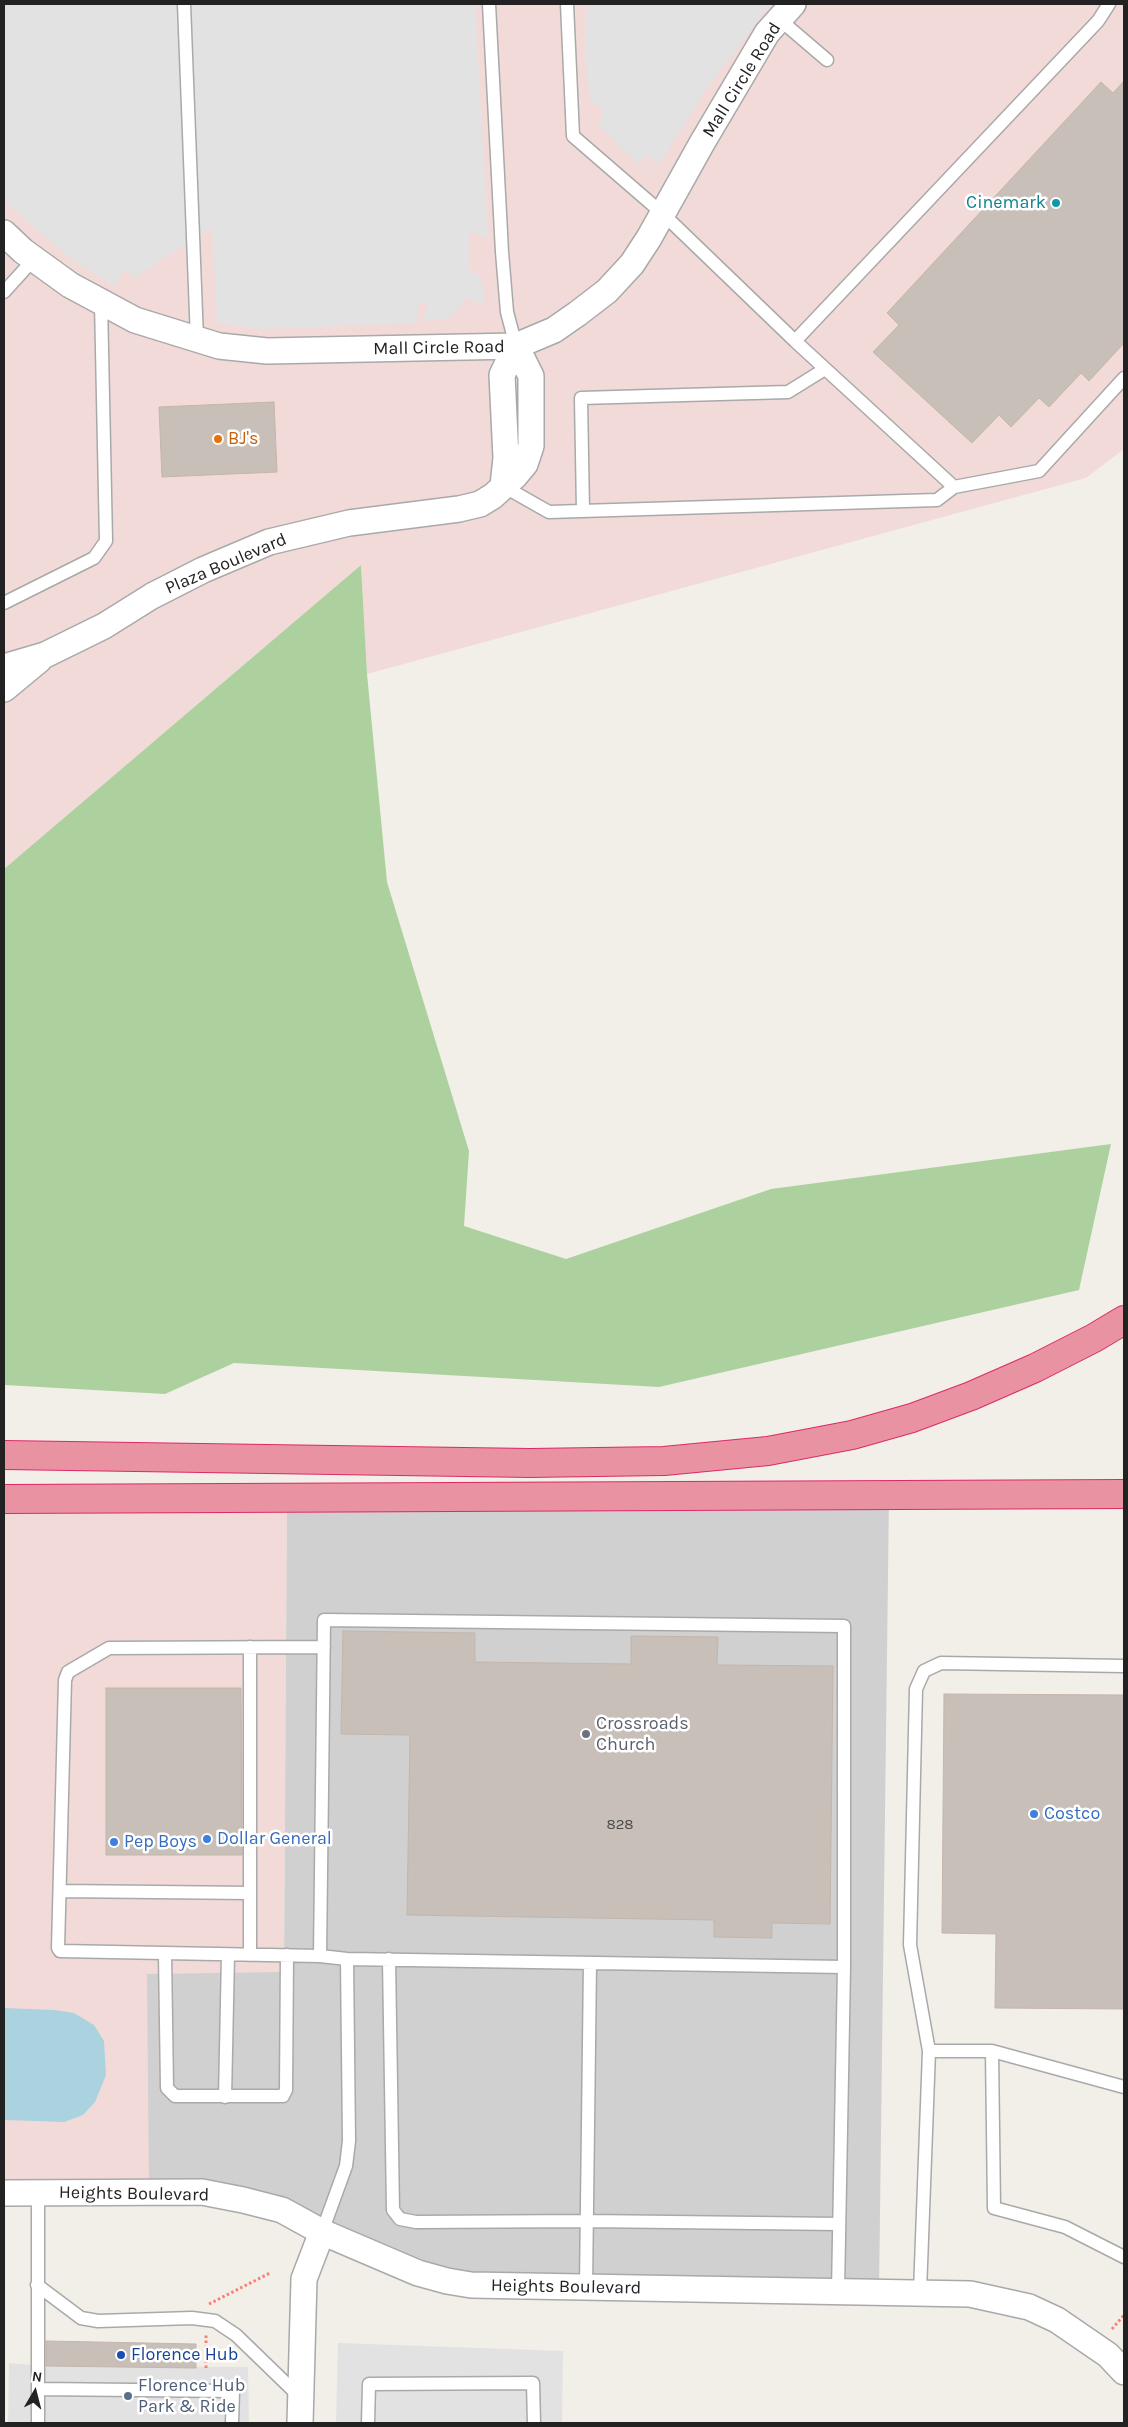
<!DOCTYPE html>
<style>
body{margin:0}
#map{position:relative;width:1128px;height:2427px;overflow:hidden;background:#f2efe9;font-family:Karla,sans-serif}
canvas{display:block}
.frame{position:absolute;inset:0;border:5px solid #222;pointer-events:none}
.north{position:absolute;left:10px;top:2367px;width:50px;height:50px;-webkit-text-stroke:4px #fff;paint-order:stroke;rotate:8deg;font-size:14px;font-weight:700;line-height:20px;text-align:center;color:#222}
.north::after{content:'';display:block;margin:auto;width:18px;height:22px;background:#222;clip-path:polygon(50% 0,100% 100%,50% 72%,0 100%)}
</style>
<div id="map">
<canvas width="1128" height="2427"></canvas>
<div class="frame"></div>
<div class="north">N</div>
</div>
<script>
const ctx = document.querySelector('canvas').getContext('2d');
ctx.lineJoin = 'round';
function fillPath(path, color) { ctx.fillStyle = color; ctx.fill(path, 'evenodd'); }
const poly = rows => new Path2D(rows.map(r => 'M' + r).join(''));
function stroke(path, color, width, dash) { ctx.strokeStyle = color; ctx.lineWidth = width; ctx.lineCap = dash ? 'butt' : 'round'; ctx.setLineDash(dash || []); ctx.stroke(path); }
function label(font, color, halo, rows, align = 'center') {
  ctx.font = font + ' Karla,sans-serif'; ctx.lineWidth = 5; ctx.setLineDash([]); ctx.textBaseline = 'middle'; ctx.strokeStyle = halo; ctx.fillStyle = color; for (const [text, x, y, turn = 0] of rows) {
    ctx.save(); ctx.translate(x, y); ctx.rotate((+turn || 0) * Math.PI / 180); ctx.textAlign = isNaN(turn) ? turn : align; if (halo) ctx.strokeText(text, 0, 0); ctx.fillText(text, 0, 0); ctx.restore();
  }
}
fillPath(poly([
 [4,4,1124,4,1124,449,1086,478,367,674,361,565,4,869],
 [287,1497,284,1972,149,2191,4,2193,4,1499]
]), '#f2dad9');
fillPath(poly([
 [889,1495,879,2293,471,2285,282,2210,149,2191,147,1974,284,1972,287,1497]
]), '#d0d0d0');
fillPath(poly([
 [361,565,367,674,387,882,469,1151,464,1226,566,1259,771,1189,1111,1144,1079,1290,659,1387,234,1363,165,1394,4,1385,4,869]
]), '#add19e');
fillPath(poly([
 [4,4,475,4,488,238,469,231,469,270,482,278,484,305,466,298,451,318,423,321,429,303,419,303,417,323,264,329,217,323,212,227,132,279,128,266,114,286,74,261,4,201],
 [587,4,771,4,707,88,659,164,647,155,639,164,599,127,603,109,590,101,585,51],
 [338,2343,563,2351,562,2423,336,2423],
 [9,2363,45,2366,248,2367,249,2423,8,2423]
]), '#e2e2e2');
fillPath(poly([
 [4,2008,55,2010,74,2013,94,2025,104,2041,106,2075,95,2102,83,2115,64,2122,4,2120]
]), '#aad3df');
const building = poly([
 [1124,81,1124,343,1089,381,1081,373,1049,407,1039,398,1011,427,999,415,972,443,873,352,899,325,887,313,1101,82,1113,93,1124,81],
 [274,402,277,472,162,477,159,407,274,402],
 [343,1631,475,1633,475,1662,631,1664,631,1636,718,1637,717,1665,833,1666,830,1924,772,1923,772,1938,714,1937,714,1920,407,1915,410,1735,341,1734,343,1631],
 [106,1688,241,1688,242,1855,106,1855,106,1688],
 [944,1694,1124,1695,1124,2009,995,2008,996,1934,942,1933,944,1694],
 [46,2341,196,2344,196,2368,46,2366,46,2341]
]);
fillPath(building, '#c7bfb8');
stroke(building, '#c4b6ab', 1);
const lane = poly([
 [184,4,197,339],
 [489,4,502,252,507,312,516,346],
 [567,4,573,136,662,213,795,341,954,487,1039,471,1124,378],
 [779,19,827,60],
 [4,292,34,259],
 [795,341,1098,21,1109,4],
 [503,486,549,512,937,500,954,487],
 [583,511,581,398,788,392,825,369],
 [4,603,94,558,106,541,101,302],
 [324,1647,109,1648,68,1672,65,1680,58,1948,60,1951,320,1956,347,1959,844,1967],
 [60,1891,250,1893],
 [165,1954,167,2088,175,2096,283,2096,286,2090,287,1955],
 [250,1955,250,1647],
 [320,1956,324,1620,844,1626,844,1967,838,2292],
 [389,1959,393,2210,400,2219,416,2222,587,2221,839,2224],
 [929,2051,992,2051,1124,2087],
 [992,2051,994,2208,1065,2227,1124,2257],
 [225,2097,228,1955],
 [38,2193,38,2423],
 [322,2232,346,2166,349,2141,347,1959],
 [37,2285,81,2318,98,2321,192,2318,215,2321,236,2335,299,2396],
 [586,2287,590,1963],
 [920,2292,929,2051,910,1945,916,1689,924,1671,941,1663,1124,1666],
 [38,2389,233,2391,232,2423],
 [368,2423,369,2384,533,2383,534,2423]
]);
const street = poly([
 [4,233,23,251,70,285,135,320,219,346,267,351,516,346,554,330,577,314,607,291,632,264,649,238,702,143,767,33,793,4],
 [503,486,506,458,502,375,516,346],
 [4,667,45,655,104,626,152,596,203,570,269,542,349,523,459,509,480,504,493,496,515,476,525,464,531,446,531,376,516,346],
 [4,689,39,660],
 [4,2193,202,2192,243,2200,282,2210,322,2232,418,2273,447,2281,471,2285,970,2294,1029,2307,1057,2320,1108,2355,1124,2372],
 [300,2423,304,2279,322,2232]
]);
const highway = poly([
 [4,1455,530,1463,664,1461,768,1451,852,1435,912,1418,971,1396,1035,1368,1094,1338,1124,1320],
 [4,1499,1124,1494]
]);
stroke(lane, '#a9a9a9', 15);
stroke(street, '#a9a9a9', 28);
stroke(highway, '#dc2a67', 30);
stroke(poly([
 [209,2304,270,2273],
 [1112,2329,1124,2315],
 [206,2368,206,2335]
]), '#fa8072', 3, [2.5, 2.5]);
stroke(lane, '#fff', 12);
stroke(street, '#fff', 25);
stroke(highway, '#e892a2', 28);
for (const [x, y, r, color] of [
 [1056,203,5,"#0f9aa8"],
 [218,439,5,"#e8710a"],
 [586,1734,5,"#6b7280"],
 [1034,1814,5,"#3f7fe0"],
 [207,1839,5,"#3f7fe0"],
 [114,1842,5,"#3f7fe0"],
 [121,2355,5,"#1a4fb4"],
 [128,2396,5,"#5c6f8a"]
]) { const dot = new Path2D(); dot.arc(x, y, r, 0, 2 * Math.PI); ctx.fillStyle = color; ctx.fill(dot); stroke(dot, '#fff', 2); }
label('15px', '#4b4948', null, [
 ["828",620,1825]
]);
label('18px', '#222', '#fff', [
 ["Mall Circle Road",742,80,-58],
 ["Mall Circle Road",439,348,-1],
 ["Plaza Boulevard",226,564,-23],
 ["Heights Boulevard",134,2194,1],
 ["Heights Boulevard",566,2287,1]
]);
label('18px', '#0d838f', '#fff', [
 ["Cinemark",1046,203]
], 'right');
label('18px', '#c56008', '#fff', [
 ["BJ's",228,439]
], 'left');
label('18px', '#5b616d', '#fff', [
 ["Crossroads",596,1724],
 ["Church",596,1745]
], 'left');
label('18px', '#366cbe', '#fff', [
 ["Costco",1044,1814],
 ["Dollar General",217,1839],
 ["Pep Boys",124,1842]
], 'left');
label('18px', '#164399', '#fff', [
 ["Florence Hub",131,2355]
], 'left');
label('18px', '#4e5e75', '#fff', [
 ["Florence Hub",138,2386],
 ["Park & Ride",138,2407]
], 'left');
</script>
